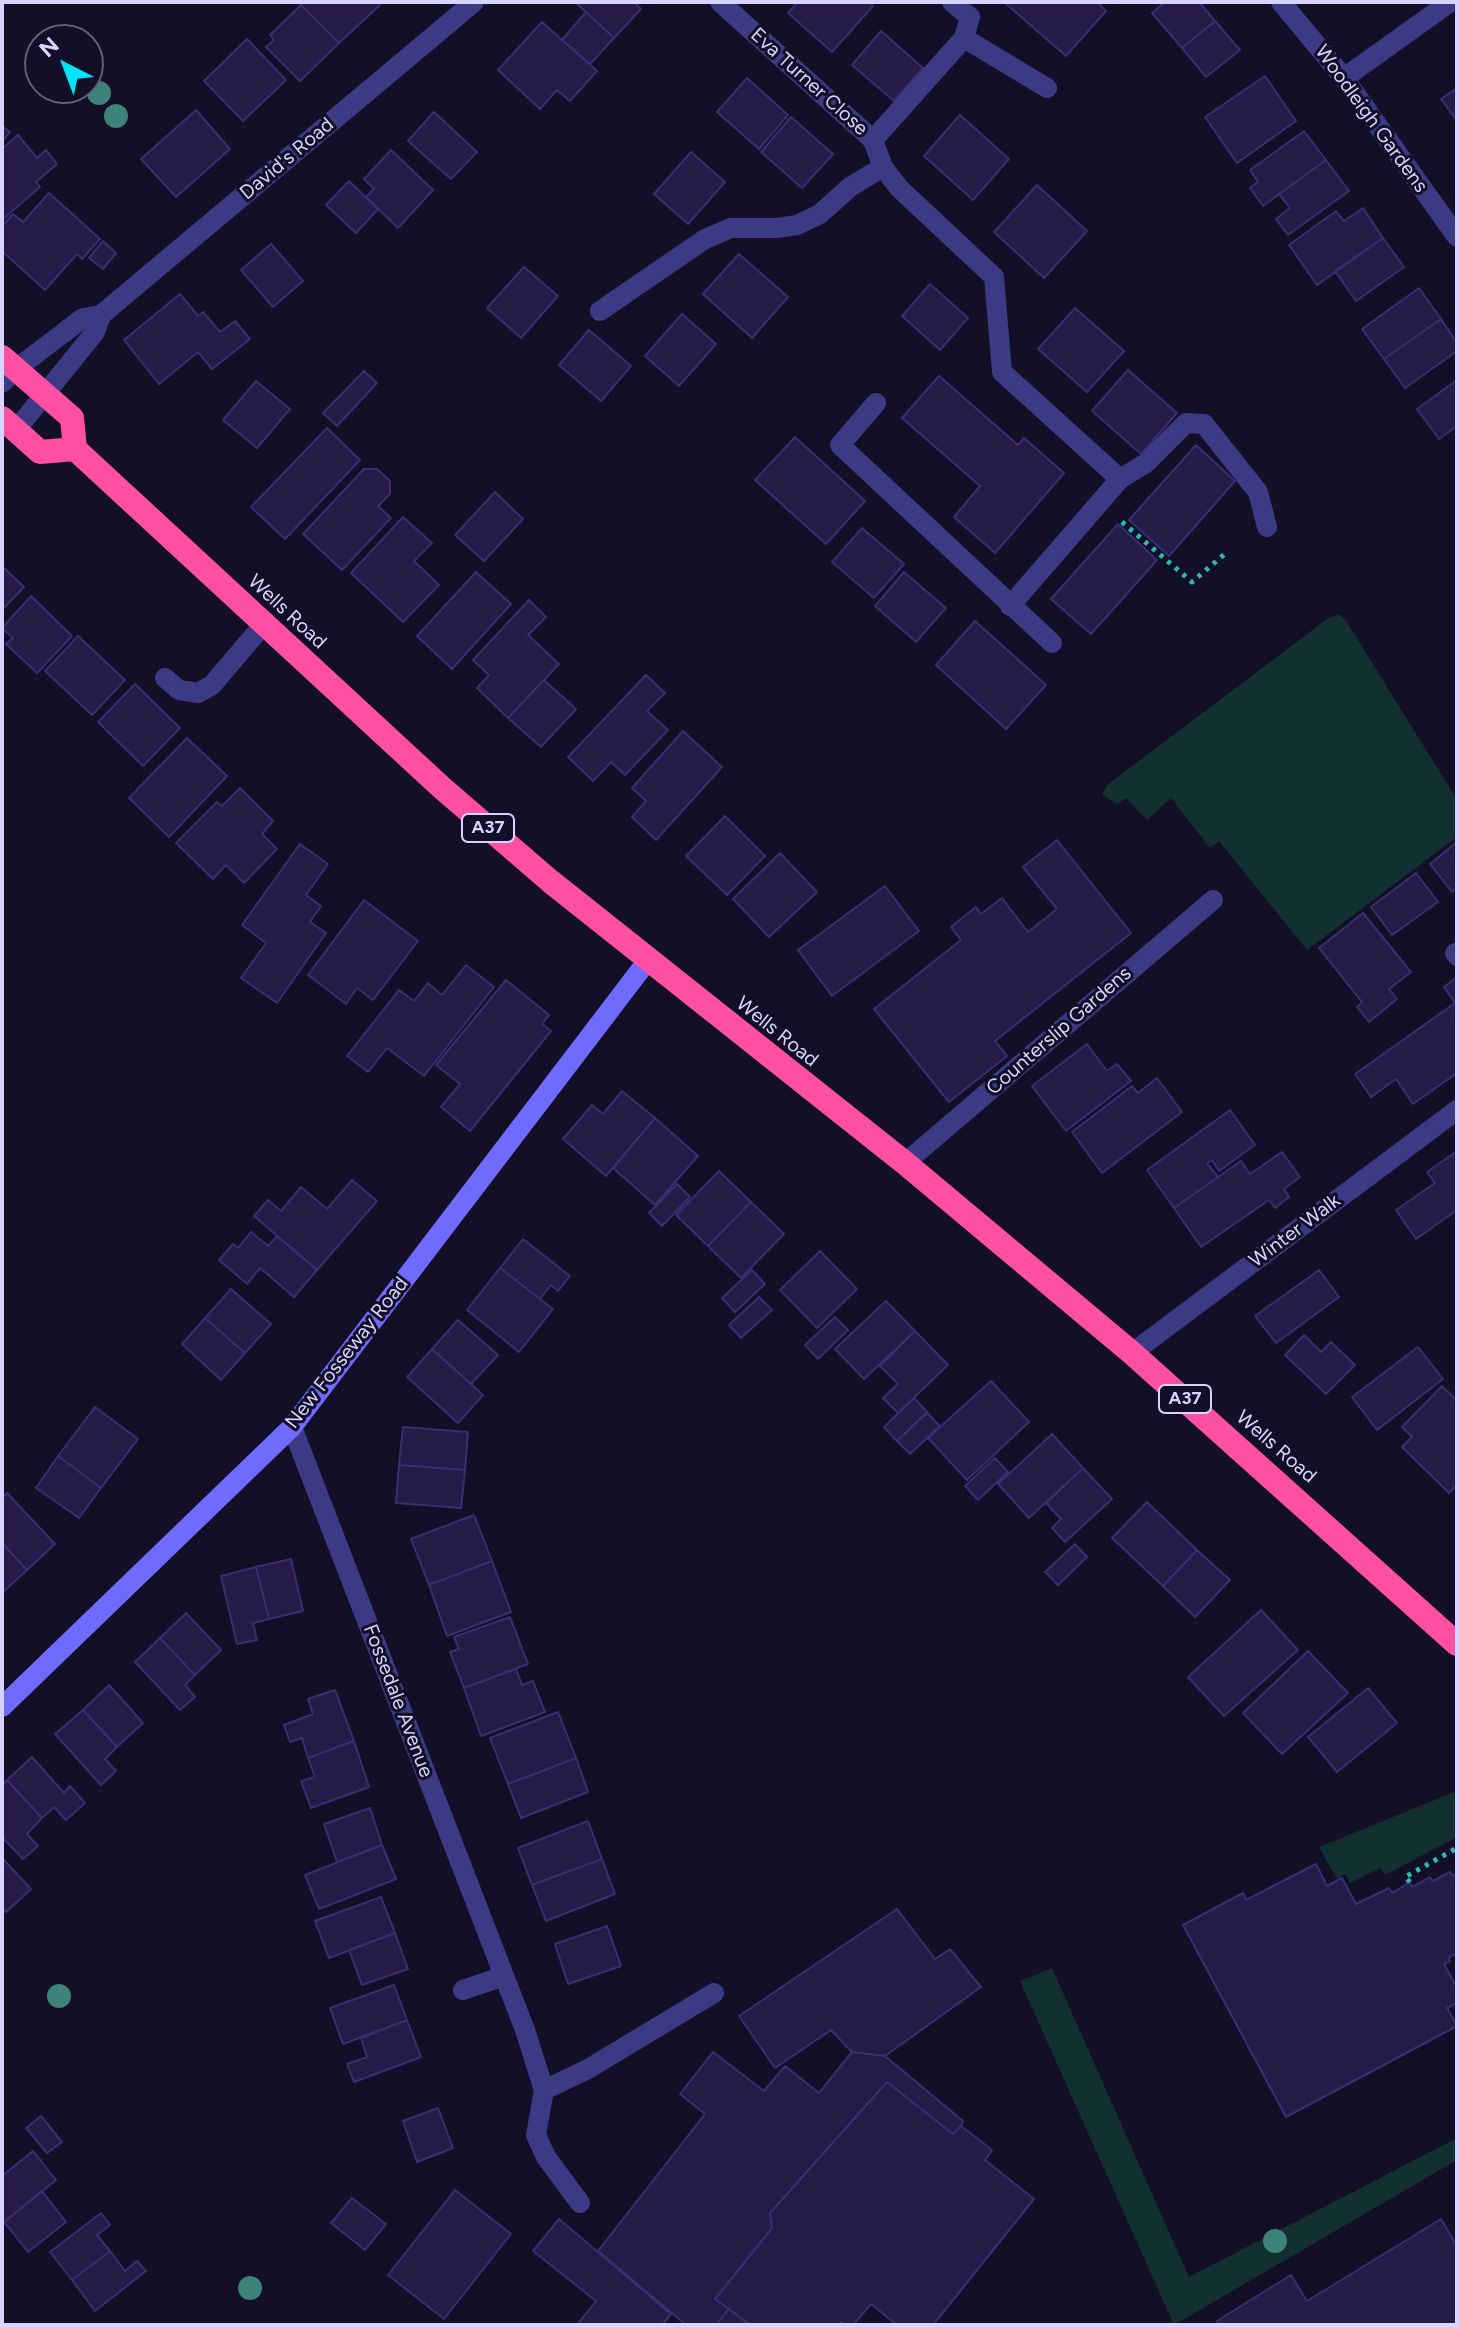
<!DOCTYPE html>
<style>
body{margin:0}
#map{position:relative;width:1459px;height:2327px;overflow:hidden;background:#130f26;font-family:Figtree,sans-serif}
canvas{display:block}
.frame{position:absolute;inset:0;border:4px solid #d9d4ff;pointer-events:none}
.north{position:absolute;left:24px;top:24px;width:80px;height:80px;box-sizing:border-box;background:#130f26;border:2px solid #625e7d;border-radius:50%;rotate:318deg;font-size:22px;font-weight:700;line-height:32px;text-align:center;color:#d9d4ff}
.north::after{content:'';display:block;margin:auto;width:28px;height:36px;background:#00e5ff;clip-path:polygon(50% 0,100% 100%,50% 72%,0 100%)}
</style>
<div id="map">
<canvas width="1459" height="2327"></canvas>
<div class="frame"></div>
<div class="north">N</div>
</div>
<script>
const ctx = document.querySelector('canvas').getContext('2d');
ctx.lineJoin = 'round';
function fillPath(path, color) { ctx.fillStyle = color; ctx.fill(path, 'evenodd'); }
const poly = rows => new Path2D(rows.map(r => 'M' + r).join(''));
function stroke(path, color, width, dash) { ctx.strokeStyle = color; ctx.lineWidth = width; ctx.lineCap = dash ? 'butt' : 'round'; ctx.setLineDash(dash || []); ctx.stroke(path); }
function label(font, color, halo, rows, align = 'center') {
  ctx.font = font + ' Figtree,sans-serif'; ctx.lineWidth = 6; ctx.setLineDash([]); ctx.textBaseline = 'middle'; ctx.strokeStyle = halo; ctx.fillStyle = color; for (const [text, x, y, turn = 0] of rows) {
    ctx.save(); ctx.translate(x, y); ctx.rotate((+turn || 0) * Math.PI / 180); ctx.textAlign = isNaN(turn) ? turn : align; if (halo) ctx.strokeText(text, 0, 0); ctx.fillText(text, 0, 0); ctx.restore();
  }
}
fillPath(poly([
 [1339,614,1347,622,1457,800,1457,837,1307,950,1219,841,1210,848,1171,798,1147,820,1126,798,1117,804,1102,795,1107,785,1327,619],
 [1457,1791,1457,1837,1385,1875,1380,1868,1350,1883,1345,1874,1337,1879,1319,1847],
 [1052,1968,1189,2277,1457,2138,1457,2160,1174,2325,1020,1981]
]), '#12302f');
const building = poly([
 [303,2,377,2,380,5,339,43,301,5,303,2],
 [575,2,634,2,641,9,614,38,575,2],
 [798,2,868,2,873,6,832,52,788,13,798,2],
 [1004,2,1097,2,1106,11,1066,56,1004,2],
 [1165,2,1199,2,1215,21,1182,48,1152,13,1165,2],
 [301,5,339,43,300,81,266,47,274,40,270,35,301,5],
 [586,12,614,38,590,64,562,40,586,12],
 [1215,21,1240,50,1206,77,1182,48,1215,21],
 [542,22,597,71,570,101,557,90,540,109,498,70,542,22],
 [881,31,923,68,894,101,852,65,881,31],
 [247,39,286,80,243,121,204,81,247,39],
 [1265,76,1296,121,1237,163,1205,117,1265,76],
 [747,78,788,115,759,149,717,112,747,78],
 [1457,88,1457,121,1441,99,1457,88],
 [196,110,230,149,176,197,141,159,196,110],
 [434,112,477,152,451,179,408,141,434,112],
 [960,115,1009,159,973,200,924,156,960,115],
 [791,117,833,154,802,188,761,152,791,117],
 [2,126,10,132,2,142,2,126],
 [1304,131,1326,160,1263,206,1250,188,1258,182,1250,170,1304,131],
 [18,135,37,158,46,150,57,164,36,182,40,187,2,220,2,149,18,135],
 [391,150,433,190,398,228,366,197,374,189,364,179,391,150],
 [691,152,725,182,688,224,654,194,691,152],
 [1326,160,1349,191,1288,235,1276,219,1290,208,1279,194,1326,160],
 [349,181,378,209,356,233,326,205,349,181],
 [1037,185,1087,231,1044,278,994,232,1037,185],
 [49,193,100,239,82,259,77,254,45,290,2,251,2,226,13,214,23,222,49,193],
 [1363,208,1383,238,1317,285,1289,245,1336,211,1344,221,1363,208],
 [1383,238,1404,267,1356,301,1335,271,1383,238],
 [103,241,116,253,103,269,89,258,103,241],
 [271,244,303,281,273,307,241,270,271,244],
 [739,254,788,297,752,338,703,294,739,254],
 [524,267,558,296,521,338,487,308,524,267],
 [930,284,968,318,940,350,902,316,930,284],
 [1419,288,1441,319,1384,359,1362,329,1419,288],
 [180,294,198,316,203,312,220,332,235,321,250,339,212,369,198,352,159,384,124,340,180,294],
 [1075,308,1124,351,1087,392,1038,349,1075,308],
 [682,314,716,344,679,386,645,356,682,314],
 [1441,319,1457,343,1457,351,1405,388,1384,359,1441,319],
 [589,330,631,366,601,401,559,365,589,330],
 [1128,370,1177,413,1141,454,1092,411,1128,370],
 [364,371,377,383,337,426,323,413,364,371],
 [939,376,1018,445,1024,438,1064,473,995,553,954,517,980,486,902,418,939,376],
 [1457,380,1457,426,1439,439,1417,409,1457,380],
 [256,381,290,409,257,448,223,420,256,381],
 [327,428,360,460,285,539,251,507,327,428],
 [795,437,865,501,826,544,755,480,795,437],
 [1196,445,1235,481,1169,556,1129,520,1196,445],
 [364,469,377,469,390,481,390,494,378,506,391,518,342,570,303,534,364,469],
 [495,492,523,519,484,561,455,535,495,492],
 [403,517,432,543,414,561,439,585,403,622,351,573,403,517],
 [1118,524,1157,560,1091,634,1051,599,1118,524],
 [862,528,904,564,874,598,832,562,862,528],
 [2,566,24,587,2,610,2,566],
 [476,572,511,604,452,669,417,636,476,572],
 [904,572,946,608,916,642,875,606,904,572],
 [31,596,72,636,37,673,6,644,13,638,2,628,31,596],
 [529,600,546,617,528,635,559,664,508,718,477,688,489,675,473,660,529,600],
 [975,621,1046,685,1006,729,936,665,975,621],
 [78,636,125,680,92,715,45,671,78,636],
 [646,675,665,693,647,711,668,730,625,775,611,762,593,781,568,757,646,675],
 [544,680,576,709,541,747,508,718,544,680],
 [135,684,180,728,143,766,98,722,135,684],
 [683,731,722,767,656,840,632,817,646,801,632,788,683,731],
 [187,738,227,776,169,837,129,798,187,738],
 [240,788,273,821,262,834,277,849,244,883,226,865,213,879,176,843,217,802,222,806,240,788],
 [725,816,765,856,727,895,686,856,725,816],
 [1057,840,1131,933,995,1041,1007,1056,949,1102,874,1009,961,940,951,927,976,907,981,914,1002,898,1028,932,1057,909,1023,867,1057,840],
 [1457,842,1457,888,1452,892,1430,864,1457,842],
 [300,844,328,864,306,895,321,906,310,922,326,933,277,1003,241,978,266,943,242,925,300,844],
 [780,853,817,892,769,937,733,899,780,853],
 [1416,873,1438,902,1392,935,1371,907,1416,873],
 [885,886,919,931,832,996,798,950,885,886],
 [364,900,418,941,373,1000,357,988,346,1004,308,975,364,900],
 [1363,913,1411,972,1389,989,1397,999,1369,1022,1357,1007,1362,1002,1319,948,1363,913],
 [466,965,494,987,424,1076,387,1048,368,1072,347,1056,399,990,414,1001,428,983,442,995,466,965],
 [1457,977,1457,1073,1413,1104,1396,1079,1371,1097,1355,1074,1455,1003,1444,987,1457,977],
 [506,980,549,1015,542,1024,551,1031,470,1131,441,1107,460,1084,436,1065,506,980],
 [1087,1044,1107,1071,1117,1064,1131,1081,1066,1131,1032,1086,1087,1044],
 [1157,1078,1182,1112,1102,1173,1072,1132,1132,1086,1138,1093,1157,1078],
 [622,1091,655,1118,606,1176,563,1139,592,1105,603,1114,622,1091],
 [1230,1110,1255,1145,1219,1171,1212,1160,1207,1163,1218,1177,1174,1208,1147,1170,1230,1110],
 [655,1118,698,1156,655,1205,613,1168,655,1118],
 [1457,1151,1457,1210,1416,1239,1396,1210,1435,1183,1427,1172,1457,1151],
 [1282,1152,1300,1177,1284,1189,1289,1197,1275,1208,1269,1200,1201,1247,1174,1208,1241,1161,1250,1174,1282,1152],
 [719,1171,751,1202,708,1246,676,1215,719,1171],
 [352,1180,377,1201,317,1270,254,1216,268,1200,281,1211,301,1187,327,1209,352,1180],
 [677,1184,690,1197,662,1226,649,1213,677,1184],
 [751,1202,784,1234,741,1278,708,1246,751,1202],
 [251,1232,268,1246,277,1236,317,1270,294,1297,260,1268,247,1284,219,1260,233,1244,238,1248,251,1232],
 [523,1239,570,1276,558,1291,551,1285,540,1299,500,1268,523,1239],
 [820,1251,857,1289,817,1328,780,1290,820,1251],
 [500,1268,553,1309,519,1352,467,1310,500,1268],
 [752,1270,765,1284,735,1312,722,1298,752,1270],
 [1319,1270,1339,1297,1276,1343,1255,1316,1319,1270],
 [231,1289,271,1324,245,1353,205,1318,231,1289],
 [759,1297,772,1310,741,1338,729,1325,759,1297],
 [886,1301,915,1331,864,1379,835,1349,886,1301],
 [835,1317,848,1330,818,1359,805,1345,835,1317],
 [205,1318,245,1353,221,1380,182,1344,205,1318],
 [458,1320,498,1355,471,1384,432,1349,458,1320],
 [915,1331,948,1365,898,1413,883,1398,898,1384,880,1366,915,1331],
 [1304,1335,1321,1352,1331,1342,1355,1365,1326,1394,1285,1355,1304,1335],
 [1418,1347,1443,1379,1377,1430,1352,1397,1418,1347],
 [432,1349,483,1395,458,1423,407,1377,432,1349],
 [991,1381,1029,1422,967,1480,928,1438,991,1381],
 [1442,1386,1457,1401,1457,1485,1449,1493,1402,1447,1412,1437,1402,1427,1442,1386],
 [914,1398,927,1412,897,1441,884,1427,914,1398],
 [95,1407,138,1439,101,1488,58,1456,95,1407],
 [927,1413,940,1426,910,1454,897,1441,927,1413],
 [403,1427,468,1432,465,1470,399,1465,403,1427],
 [1052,1434,1083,1468,1029,1518,998,1484,1052,1434],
 [58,1456,101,1488,79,1518,36,1488,58,1456],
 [995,1458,1008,1472,978,1500,965,1486,995,1458],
 [399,1465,465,1470,461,1508,396,1503,399,1465],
 [1083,1468,1112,1499,1065,1542,1052,1528,1061,1519,1046,1503,1083,1468],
 [7,1493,55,1544,27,1570,2,1543,2,1498,7,1493],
 [1147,1502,1197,1550,1163,1586,1112,1538,1147,1502],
 [474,1515,492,1561,429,1585,411,1539,474,1515],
 [2,1543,27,1570,2,1593,2,1543],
 [1075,1544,1087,1557,1058,1585,1045,1572,1075,1544],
 [1197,1550,1230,1580,1195,1617,1163,1586,1197,1550],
 [291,1559,303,1611,269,1619,256,1567,291,1559],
 [492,1561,511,1612,447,1636,429,1585,492,1561],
 [256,1567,269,1619,253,1623,257,1640,237,1644,221,1576,256,1567],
 [1261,1610,1298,1650,1224,1716,1188,1677,1261,1610],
 [186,1613,221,1650,195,1675,160,1638,186,1613],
 [510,1617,528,1664,464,1688,450,1652,459,1649,454,1637,510,1617],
 [160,1638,195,1675,185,1685,195,1697,180,1710,135,1662,160,1638],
 [1308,1651,1348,1693,1282,1754,1243,1713,1308,1651],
 [516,1669,522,1685,533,1681,545,1712,481,1736,464,1688,516,1669],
 [109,1685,143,1723,117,1747,83,1710,109,1685],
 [1368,1688,1397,1723,1337,1772,1308,1737,1368,1688],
 [335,1690,354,1741,308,1758,302,1738,290,1742,284,1725,313,1714,308,1699,335,1690],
 [83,1710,117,1747,105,1759,116,1771,101,1785,55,1734,83,1710],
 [558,1712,576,1758,508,1784,490,1738,558,1712],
 [354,1741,369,1787,311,1808,301,1781,315,1777,308,1758,354,1741],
 [32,1757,64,1793,70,1786,85,1803,66,1820,54,1807,42,1818,7,1780,32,1757],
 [576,1758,588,1792,521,1818,508,1784,576,1758],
 [7,1780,42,1818,27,1834,38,1846,23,1859,2,1837,2,1785,7,1780],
 [370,1808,382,1845,337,1862,324,1824,370,1808],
 [588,1821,602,1859,532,1885,518,1848,588,1821],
 [382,1845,396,1879,319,1909,305,1875,382,1845],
 [2,1858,31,1889,6,1912,2,1907,2,1858],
 [602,1859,615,1894,546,1921,532,1885,602,1859],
 [1316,1864,1327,1886,1342,1878,1356,1904,1389,1888,1392,1893,1410,1882,1412,1887,1430,1877,1433,1881,1450,1872,1453,1876,1457,1874,1457,1953,1448,1958,1450,1961,1444,1964,1457,1988,1457,2003,1447,2008,1457,2026,1286,2117,1183,1925,1243,1893,1246,1900,1316,1864],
 [381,1897,395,1933,329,1958,315,1921,381,1897],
 [897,1909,935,1959,950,1949,981,1987,885,2056,852,2052,831,2030,775,2068,739,2016,897,1909],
 [607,1926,621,1966,568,1984,555,1944,607,1926],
 [395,1933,408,1969,362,1985,349,1950,395,1933],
 [394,1985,407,2020,343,2044,330,2008,394,1985],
 [407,2020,421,2057,354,2082,347,2064,367,2057,361,2038,407,2020],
 [713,2052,764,2091,785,2066,819,2093,852,2052,885,2056,963,2121,961,2126,953,2134,887,2082,770,2213,772,2228,715,2299,729,2309,716,2325,686,2325,598,2251,705,2114,680,2094,713,2052],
 [887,2082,953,2134,961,2126,992,2150,985,2160,1034,2199,933,2325,897,2325,871,2304,853,2325,845,2325,841,2322,839,2325,750,2325,715,2299,772,2228,770,2213,887,2082],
 [438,2108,453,2148,417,2162,403,2121,438,2108],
 [41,2116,62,2142,47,2153,26,2128,41,2116],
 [33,2151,56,2180,4,2222,2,2219,2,2176,33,2151],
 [455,2190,511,2234,444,2319,388,2275,455,2190],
 [42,2191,66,2222,28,2252,4,2222,42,2191],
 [352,2198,386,2224,365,2250,331,2223,352,2198],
 [101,2213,110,2225,97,2235,110,2251,72,2280,50,2252,101,2213],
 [559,2219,671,2314,662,2325,577,2325,596,2301,533,2251,559,2219],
 [1441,2219,1457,2246,1457,2325,1219,2325,1217,2321,1291,2275,1307,2301,1441,2219],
 [110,2251,125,2271,137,2261,146,2271,95,2311,72,2280,110,2251],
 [729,2309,750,2325,716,2325,729,2309]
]);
fillPath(building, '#241b47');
stroke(building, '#3b2d73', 2);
stroke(poly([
 [1122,522,1192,582,1226,553],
 [1410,1882,1405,1877,1457,1848]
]), '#2fb8b0', 5, [4, 6]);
stroke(poly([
 [964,38,1047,88],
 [873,140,964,38,970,17,952,2],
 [1120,479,1146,463,1186,423,1204,424,1258,492,1267,527],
 [165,678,179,690,198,693,212,685,264,624],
 [525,2030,544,2090,536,2135,546,2157,580,2203],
 [544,2090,588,2069,714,1993]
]), '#3d3a85', 20);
stroke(poly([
 [720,2,873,140,883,167,899,188,994,277,1002,372,1120,479,1010,606],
 [1281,2,1344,78,1457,237],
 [1344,78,1450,2],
 [600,311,705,239,731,228,777,228,797,225,820,214,850,187,883,167],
 [2,383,16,369,83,318,101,315],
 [876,403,840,445,1052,643],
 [16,430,95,332,101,315,474,2],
 [1455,953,1457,956],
 [905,1163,1213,900],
 [1132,1353,1457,1110],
 [292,1427,525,2030],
 [463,1990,504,1976]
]), '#3d3a85', 20);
stroke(poly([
 [2,1707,292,1427,648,960]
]), '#6f6bff', 20);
stroke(poly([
 [2,357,72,418,75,449,441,787,550,881,905,1163,1132,1353,1457,1644],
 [2,418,40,452,75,449]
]), '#ff4fa3', 24);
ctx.fillStyle = '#3d827b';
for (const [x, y] of [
 [99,93],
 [116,116],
 [59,1996],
 [1275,2241],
 [250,2288]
]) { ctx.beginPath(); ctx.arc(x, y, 12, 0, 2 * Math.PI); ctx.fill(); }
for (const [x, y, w] of [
 [488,828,52],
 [1185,1399,52]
]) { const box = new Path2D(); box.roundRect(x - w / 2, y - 14, w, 28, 6); ctx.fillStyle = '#130f26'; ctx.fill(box); stroke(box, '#d9d4ff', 2); }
label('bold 18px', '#d9d4ff', null, [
 ["A37",488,828],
 ["A37",1185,1399]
]);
label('20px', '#d9d4ff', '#130f26', [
 ["Eva Turner Close",809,82,42],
 ["Woodleigh Gardens",1371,119,54],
 ["David's Road",287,159,-40],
 ["Wells Road",287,612,43],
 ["Counterslip Gardens",1059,1031,-41],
 ["Wells Road",777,1032,39],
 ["Winter Walk",1295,1231,-37],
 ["New Fosseway Road",347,1353,-52],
 ["Wells Road",1276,1447,41],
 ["Fossedale Avenue",398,1701,69]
]);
</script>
